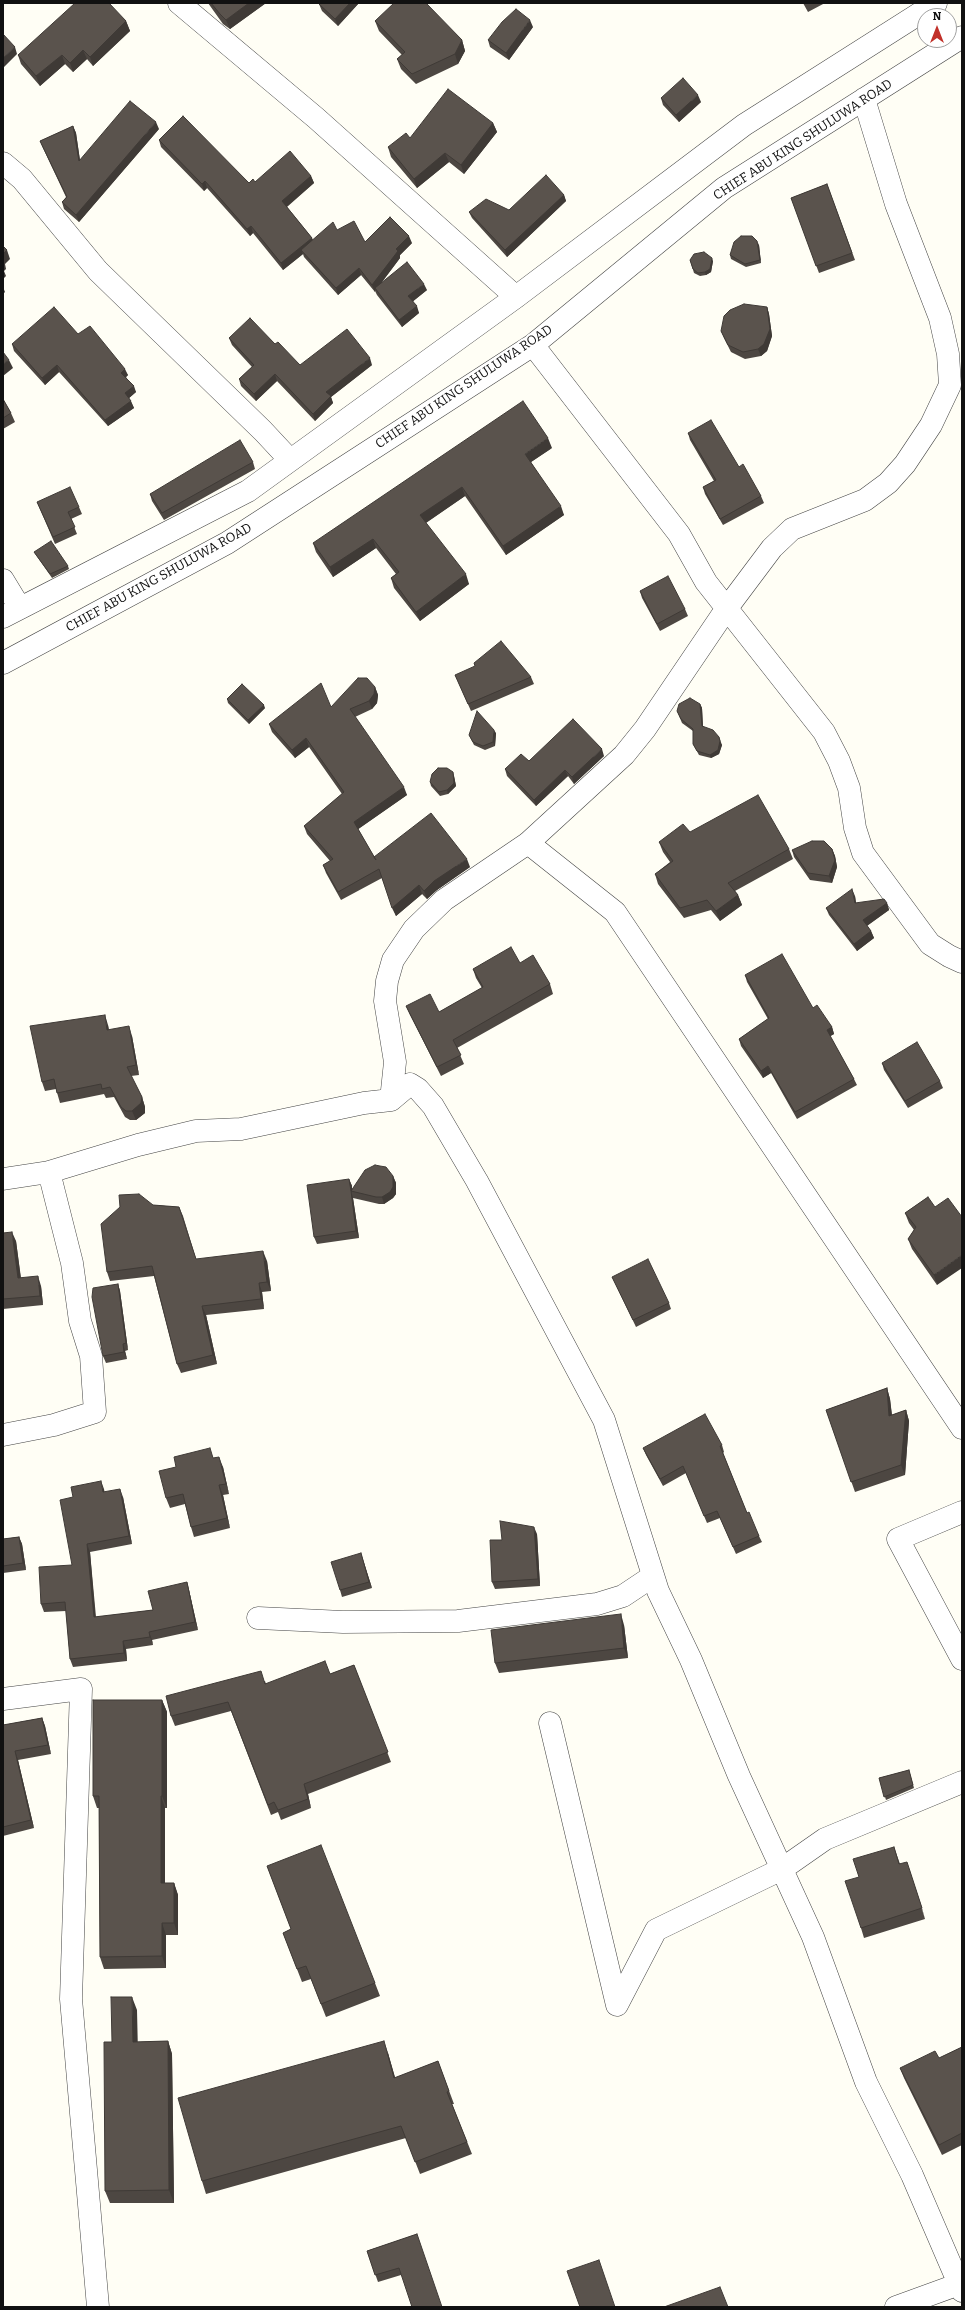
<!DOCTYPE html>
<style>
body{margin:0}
#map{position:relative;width:965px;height:2310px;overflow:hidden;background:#fffef5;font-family:Bitter,serif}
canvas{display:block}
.frame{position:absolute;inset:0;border:4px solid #111;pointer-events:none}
.north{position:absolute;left:917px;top:8px;width:40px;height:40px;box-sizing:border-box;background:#fff;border:1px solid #a0a0a0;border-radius:50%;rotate:0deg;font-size:11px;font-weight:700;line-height:16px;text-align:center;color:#111}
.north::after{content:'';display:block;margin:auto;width:14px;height:18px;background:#c13029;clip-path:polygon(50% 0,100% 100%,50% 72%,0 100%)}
</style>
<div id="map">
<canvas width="965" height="2310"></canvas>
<div class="frame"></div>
<div class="north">N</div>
</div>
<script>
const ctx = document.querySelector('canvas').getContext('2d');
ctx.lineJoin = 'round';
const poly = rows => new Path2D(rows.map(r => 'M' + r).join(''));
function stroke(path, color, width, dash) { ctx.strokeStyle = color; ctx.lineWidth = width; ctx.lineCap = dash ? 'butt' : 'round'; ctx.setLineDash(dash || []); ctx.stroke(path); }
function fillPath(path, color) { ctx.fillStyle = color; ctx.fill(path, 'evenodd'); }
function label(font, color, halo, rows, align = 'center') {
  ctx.font = font + ' Bitter,serif'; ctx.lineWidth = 4; ctx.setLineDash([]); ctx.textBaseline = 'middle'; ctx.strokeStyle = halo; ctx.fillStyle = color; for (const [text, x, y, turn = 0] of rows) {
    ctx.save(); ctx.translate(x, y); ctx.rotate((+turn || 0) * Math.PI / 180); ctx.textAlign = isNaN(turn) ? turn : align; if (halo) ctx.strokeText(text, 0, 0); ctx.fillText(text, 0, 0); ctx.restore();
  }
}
const minor = poly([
 [179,3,316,118,516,297],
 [3,163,22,179,98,271,263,431,290,460],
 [533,345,679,534,706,582,824,732,839,761,849,788,855,828,863,853,930,944,949,956,962,962],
 [3,580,20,608],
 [3,617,248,491,516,297,744,125,936,3],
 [3,663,227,543,533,345,724,188,962,37],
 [528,843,615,912,962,1428],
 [391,1100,395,1062,385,1001,387,981,393,960,414,929,444,900,528,843,624,755,645,729,727,608,772,548,792,529,865,500,888,483,905,464,931,425,950,385,948,354,940,318,896,204,864,99],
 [3,1179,49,1172,138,1145,196,1131,241,1129,364,1103,391,1100,410,1084,418,1089,433,1106,477,1181,604,1420,658,1591,691,1660,739,1776,813,1937,866,2082,912,2175,962,2291],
 [3,1435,54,1425,95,1412,91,1356,80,1321,72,1263,49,1172],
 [962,1512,898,1539,962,1659],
 [258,1618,343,1622,458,1621,597,1604,623,1596,653,1576],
 [3,1699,81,1689,71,1999,98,2307],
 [550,1723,617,2005,656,1930,782,1869,825,1839,962,1782],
 [896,2307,962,2283]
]);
stroke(minor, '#444', 23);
stroke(minor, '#fff', 22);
fillPath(poly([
 [208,3,266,3,230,29,223,24],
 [359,3,338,26,322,11,319,4],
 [803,3,825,3,808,12],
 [126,21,130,31,93,66,87,59,73,72,65,64,40,86,21,64,18,55],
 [375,21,462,40,465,51,458,64,416,84,401,69,397,59,402,55,379,31],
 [533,27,509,60,490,47,488,40],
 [661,98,701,102,679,122,663,105],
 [493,123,497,132,464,174,449,162,417,188,391,157,388,147,410,138],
 [73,126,76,133,80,160,159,129,79,222,64,209,62,202,66,197,43,148,40,141],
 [159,140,249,183,311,176,314,183,287,207,312,238,313,240,337,230,365,242,412,243,400,255,400,258,382,282,427,290,413,301,419,313,402,327,377,295,375,291,375,292,361,275,338,295,304,257,303,254,283,270,253,233,250,236,207,188,204,191,161,147],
 [827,184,855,260,819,273,791,198],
 [564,195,566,201,507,257,472,218,469,212,509,210],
 [759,245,761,263,746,267,731,259,730,255],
 [690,260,713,261,711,272,706,275,700,276,694,273],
 [767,307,769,314,772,336,767,351,761,356,745,359,731,352,724,338,721,331],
 [78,334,128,375,126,377,136,392,129,398,134,408,108,426,59,372,45,385,14,351,12,344],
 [229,338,275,344,300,365,372,365,331,397,333,403,315,421,277,381,256,401,241,386,239,379,252,367,232,345],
 [3,399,11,413,15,422,3,429],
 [688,433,739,467,761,496,764,503,723,525,705,494,703,487,714,481,690,440],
 [552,448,531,462,564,515,506,555,465,496,426,523,469,584,420,621,394,588,391,578,396,574,376,548,333,577,316,552,313,543],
 [253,462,255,469,164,520,152,501,150,494],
 [37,502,79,507,82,514,71,519,77,534,55,544],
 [34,552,68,566,69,569,52,578,36,555],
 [640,591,685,609,688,616,660,631,642,598],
 [455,675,531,677,534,684,471,711],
 [375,687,378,695,377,703,372,709,355,717,407,795,358,829,376,860,470,867,437,890,427,899,422,894,396,916,382,878,341,900,326,873,323,865,330,861,307,834,304,826,342,794,309,747,295,758,272,732,269,724,331,707],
 [227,699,265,708,249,724,228,703],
 [700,704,702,708,703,726,722,745,719,754,711,758,699,755,693,744,693,731,682,723,677,711],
 [496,733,495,746,485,750,474,745,469,735],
 [604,756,574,784,568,776,536,806,507,776,505,769,529,761],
 [454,776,456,786,448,794,440,796,431,786,430,782],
 [690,832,789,849,793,859,735,891,738,895,742,905,720,921,711,910,684,918,658,884,655,874,670,862,663,852,659,842],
 [832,849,835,856,837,867,832,883,810,880,794,857,792,850],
 [855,896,856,903,887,903,889,910,867,926,871,931,874,938,857,951,829,915,826,908],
 [520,963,550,984,553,994,457,1048,464,1064,441,1076,410,1015,406,1006,439,1012,482,988,476,978,473,969],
 [745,975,813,1008,832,1027,834,1034,830,1036,854,1079,857,1085,797,1119,771,1073,763,1078,741,1046,739,1039,768,1019,747,982],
 [108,1025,109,1030,132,1036,139,1075,131,1076,142,1097,145,1107,145,1113,136,1120,130,1120,125,1117,114,1097,106,1098,104,1094,60,1103,56,1089,45,1091,42,1082],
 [882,1063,940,1081,943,1088,908,1108,884,1070],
 [393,1176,396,1183,396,1194,393,1198,384,1204,379,1204,353,1198,359,1238,317,1244,314,1237,349,1179,352,1186,352,1189],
 [928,1197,937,1285,912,1249,908,1239,914,1230,909,1223,905,1213],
 [153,1205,179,1207,196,1259,267,1261,271,1291,262,1292,264,1309,206,1315,217,1364,181,1373,177,1364,154,1276,110,1281,107,1272,120,1207],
 [3,1233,16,1241,21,1278,41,1286,43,1305,3,1309],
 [612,1277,669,1303,671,1309,636,1327,615,1283],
 [118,1284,120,1291,128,1350,125,1351,127,1359,106,1363,103,1356],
 [887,1388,890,1399,892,1415,906,1410,909,1421,905,1475,855,1492,826,1410],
 [722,1445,724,1452,723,1453,747,1513,759,1536,762,1542,736,1554,720,1518,707,1523,686,1473,663,1486,646,1455,643,1448],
 [214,1458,223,1467,229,1494,223,1495,230,1528,194,1537,191,1527,185,1504,170,1508,166,1498],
 [104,1489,104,1492,123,1497,132,1544,90,1552,96,1617,153,1610,187,1582,189,1590,198,1630,152,1640,153,1645,126,1649,127,1661,73,1667,70,1659,66,1611,44,1612,41,1604,72,1565,73,1497],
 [537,1534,540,1586,495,1589,492,1582,502,1540],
 [19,1537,22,1544,26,1570,3,1573,3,1539],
 [361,1553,372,1588,342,1597,340,1590],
 [624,1625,628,1658,499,1673,495,1663],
 [354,1665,391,1762,308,1794,311,1808,281,1820,278,1812,271,1815,231,1711,175,1726,171,1716,265,1681,266,1684,330,1674],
 [162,1700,167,1712,167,1808,165,1808,165,1883,174,1883,178,1895,178,1935,166,1935,166,1968,104,1969,100,1957,99,1808,97,1808,93,1796],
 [42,1718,45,1726,51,1754,18,1760,34,1828,3,1836,3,1725],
 [909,1770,914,1788,886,1800,879,1778],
 [894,1847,900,1864,910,1872,925,1919,864,1938,861,1928,859,1877],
 [267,1866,375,1983,380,1996,326,2017,311,1979,302,1982,288,1946,283,1933,291,1929],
 [137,2010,137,2042,168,2041,172,2054,174,2203,110,2203,105,2191,112,2042],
 [962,2047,962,2145,942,2155,904,2078,900,2068,939,2058],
 [388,2053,395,2078,438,2061,454,2104,452,2104,472,2154,420,2174,406,2138,206,2194,202,2181],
 [417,2234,401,2275,378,2282,367,2251]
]), '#4d4742');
fillPath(poly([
 [249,3,266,3,230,29,226,20],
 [350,3,359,3,338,26,335,19],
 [530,20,533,27,509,60,506,53],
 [126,21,130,31,93,66,90,57],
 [462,40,465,51,458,64,455,54],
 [15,47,17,54,3,68,3,58],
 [83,50,87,59,73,72,70,63],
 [62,55,65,64,40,86,36,76],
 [698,95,701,102,679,122,676,115],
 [156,122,159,129,79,222,76,215],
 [493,123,497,132,464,174,461,165],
 [73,126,76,133,81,168,79,161],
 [445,153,449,162,417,188,414,179],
 [311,176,314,183,285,208,282,201],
 [205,181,207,188,204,191,202,184],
 [564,195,566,201,507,257,505,250],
 [251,226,253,233,250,236,247,229],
 [409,236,412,243,400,255,400,258,376,290,375,288,375,292,372,285,396,249],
 [312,238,314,245,301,250,303,254,283,270,281,263],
 [757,241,759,245,761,263,760,260],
 [7,250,10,259,5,264,6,269,4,271,6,276,3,279,3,254],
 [712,258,713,261,711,272,706,275,705,272],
 [359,268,361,275,338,295,336,288],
 [424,284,427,290,411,303,408,296],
 [3,287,5,292,3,294],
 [417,306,419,313,402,327,399,320],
 [767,307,769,314,772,336,767,351,761,356,758,349],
 [370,358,372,365,331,397,333,403,315,421,313,414,326,392],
 [9,360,13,368,3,376,3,364],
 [57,365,59,372,45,385,42,378],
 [125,369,128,375,124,379,121,373],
 [275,374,277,381,256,401,254,394],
 [134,386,136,392,128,399,125,393],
 [131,401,134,408,108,426,105,420],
 [548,438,552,448,528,464,525,454],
 [462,487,465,496,424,524,420,515],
 [561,506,564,515,506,555,503,546],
 [373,539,376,548,333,577,330,567],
 [466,574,469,584,420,621,416,612],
 [375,687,378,695,377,703,372,709,369,701],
 [700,704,702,708,703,729,702,726],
 [264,705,265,708,249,724,248,720],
 [494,730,496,733,495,746,493,742],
 [719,737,722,745,719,754,711,758,710,755],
 [306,738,309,747,295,758,292,750],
 [602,749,604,756,574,784,572,777],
 [565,770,568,776,536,806,534,800],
 [453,772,454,776,456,786,448,794,447,790],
 [404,787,407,795,357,830,354,822],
 [832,849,835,856,837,867,832,883,829,876],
 [467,859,470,867,437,890,427,899,424,891,434,881],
 [419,885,422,894,396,916,392,908],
 [852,889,855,896,857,910,855,903],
 [738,895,742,905,720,921,716,911],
 [887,903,889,910,865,927,863,920],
 [871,931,874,938,857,951,854,944],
 [105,1015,108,1025,110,1039,107,1030],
 [129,1026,132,1036,139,1075,136,1065],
 [832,1027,834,1034,829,1037,827,1030],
 [768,1066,771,1073,763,1078,761,1071],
 [142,1097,145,1107,145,1113,136,1120,132,1111],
 [393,1176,396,1183,396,1194,393,1198,384,1204,382,1197],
 [349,1179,352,1186,352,1192,351,1191],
 [351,1191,353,1198,359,1238,356,1231],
 [179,1207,183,1216,199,1269,196,1259],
 [12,1232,16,1241,22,1288,18,1278],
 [263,1251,267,1261,271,1291,267,1282],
 [962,1255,962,1268,937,1285,934,1275],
 [38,1276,41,1286,43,1305,40,1296],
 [259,1283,262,1292,264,1309,261,1299],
 [118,1284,120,1291,128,1350,126,1343],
 [202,1306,206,1315,217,1364,213,1355],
 [123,1344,125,1351,127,1359,124,1352],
 [887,1388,890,1399,893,1426,889,1416],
 [906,1410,909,1421,905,1475,901,1465],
 [219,1457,223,1467,229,1494,226,1484],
 [101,1481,104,1489,106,1500,103,1492],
 [219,1485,223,1495,230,1528,227,1518],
 [120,1489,123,1497,132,1544,129,1536],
 [534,1527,537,1534,540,1586,538,1579],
 [19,1537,22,1544,26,1570,23,1563],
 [87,1544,90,1552,96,1625,94,1617],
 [361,1553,363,1560,372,1588,369,1582],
 [187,1582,189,1590,198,1630,195,1622],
 [621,1614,624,1625,628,1658,624,1648],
 [149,1632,152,1640,153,1645,150,1637],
 [123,1641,126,1649,127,1661,124,1653],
 [162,1700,167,1712,167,1808,162,1796],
 [42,1718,45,1726,51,1754,48,1745],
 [15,1751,18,1760,34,1828,31,1820],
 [304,1784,308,1794,311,1808,308,1799],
 [161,1796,165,1808,165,1895,161,1883],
 [907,1862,910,1872,925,1919,922,1908],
 [174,1883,178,1895,178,1935,174,1923],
 [162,1923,166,1935,166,1968,162,1956],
 [132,1997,137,2010,138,2054,133,2042],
 [168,2041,172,2054,174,2203,169,2190],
 [384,2041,388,2053,399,2091,394,2078]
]), '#3f3a36');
const building = poly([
 [75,3,109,3,126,21,90,57,83,50,70,63,62,55,36,76,18,55,75,3],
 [211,3,249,3,226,20,220,14,211,3],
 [320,3,350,3,335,19,319,4,320,3],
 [394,3,426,3,462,40,455,54,412,74,397,59,405,52,375,21,394,3],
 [516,9,530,20,506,53,488,40,502,22,516,9],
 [3,34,15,47,3,58,3,34],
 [683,78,698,95,676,115,661,98,683,78],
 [448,89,493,123,461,165,445,153,414,179,388,147,406,133,410,138,448,89],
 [130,101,156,122,76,215,62,202,67,197,40,141,73,126,79,161,130,101],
 [183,116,249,183,253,179,255,182,290,151,311,176,282,201,312,238,281,263,251,226,247,229,205,181,202,184,159,140,183,116],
 [546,175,564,195,505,250,469,212,486,199,509,210,546,175],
 [827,184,852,253,816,266,791,198,827,184],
 [390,217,409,236,396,249,398,251,372,285,359,268,336,288,301,250,333,222,337,230,354,221,365,242,390,217],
 [741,236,752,236,757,241,760,260,745,264,730,255,734,242,741,236],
 [3,246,7,250,3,254,3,246],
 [704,252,712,258,710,269,705,272,698,273,693,269,690,260,694,254,704,252],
 [407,262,424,284,408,296,417,306,399,320,375,288,407,262],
 [744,304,767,307,770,329,764,344,758,349,743,352,728,345,721,331,724,316,730,310,744,304],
 [54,307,78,334,90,326,125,369,121,373,134,386,125,393,131,401,105,420,57,365,42,378,12,344,54,307],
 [250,318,275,344,278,342,300,365,347,329,370,358,326,392,331,396,313,414,275,374,254,394,239,379,254,365,229,338,250,318],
 [3,352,9,360,3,364,3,352],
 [3,399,11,413,3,418,3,399],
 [523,401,548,438,525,454,561,506,503,546,462,487,420,515,466,574,416,612,391,578,399,572,373,539,330,567,313,543,523,401],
 [711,420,739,467,743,464,761,496,720,519,703,487,716,480,688,433,711,420],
 [240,440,253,462,162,513,150,494,240,440],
 [70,487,79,507,68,512,75,527,53,537,37,502,70,487],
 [51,541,68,566,50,574,34,552,51,541],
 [668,576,685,609,657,624,640,591,668,576],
 [501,641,531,677,468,704,455,675,475,666,474,663,501,641],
 [358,678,367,678,375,687,374,694,369,701,350,709,404,787,354,822,376,860,374,857,431,813,467,859,434,881,424,891,419,885,392,908,379,869,338,892,323,865,333,859,304,826,344,792,306,738,292,750,269,724,321,683,331,707,358,678],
 [242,684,264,705,248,720,227,699,242,684],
 [690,698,700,704,702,726,713,730,719,737,720,741,718,750,710,755,697,751,693,744,693,729,681,719,677,711,679,704,690,698],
 [477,711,494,730,493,742,483,746,473,742,469,735,477,711],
 [573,719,602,749,572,777,565,770,534,800,505,769,521,754,529,761,573,719],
 [438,768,447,768,453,772,454,783,447,790,439,792,430,782,432,774,438,768],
 [758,795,789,849,728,883,738,895,716,911,707,900,680,908,655,874,673,861,659,842,683,824,690,832,758,795],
 [812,841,824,841,832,849,835,860,829,876,808,873,792,850,812,841],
 [852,889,855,903,884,899,887,903,863,920,871,931,854,944,826,908,852,889],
 [511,947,520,963,533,955,550,984,453,1040,461,1055,437,1067,406,1006,430,994,439,1012,483,987,473,969,511,947],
 [782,954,813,1008,817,1005,832,1027,827,1030,854,1079,795,1112,768,1066,761,1071,739,1039,769,1018,745,975,782,954],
 [105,1015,107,1030,129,1026,136,1065,127,1067,142,1097,141,1103,132,1111,126,1111,121,1107,110,1087,102,1089,101,1084,57,1093,54,1079,42,1082,30,1026,105,1015],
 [917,1042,940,1081,905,1101,882,1063,917,1042],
 [375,1165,380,1166,386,1167,393,1176,393,1187,390,1192,382,1197,376,1197,351,1191,356,1231,314,1237,307,1185,349,1179,351,1191,365,1170,375,1165],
 [139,1194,153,1205,179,1207,196,1259,263,1251,267,1282,259,1283,261,1299,202,1306,213,1355,177,1364,152,1266,107,1272,101,1224,120,1207,119,1195,139,1194],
 [928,1197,935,1207,948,1198,962,1217,962,1255,934,1275,908,1239,916,1227,905,1213,928,1197],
 [12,1232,18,1278,38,1276,40,1296,3,1299,3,1233,12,1232],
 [648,1259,669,1303,633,1320,612,1277,648,1259],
 [118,1284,126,1343,123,1344,124,1352,103,1356,92,1297,93,1288,118,1284],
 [887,1388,889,1416,906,1410,901,1465,851,1482,826,1410,887,1388],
 [705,1414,722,1445,720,1446,747,1513,749,1512,759,1536,733,1547,717,1511,704,1516,683,1466,660,1479,643,1448,705,1414],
 [210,1448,213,1458,219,1457,226,1484,219,1485,227,1518,191,1527,183,1494,166,1498,159,1471,176,1467,174,1457,210,1448],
 [101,1481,103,1492,120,1489,129,1536,87,1544,94,1617,153,1610,148,1591,187,1582,195,1622,149,1632,150,1637,123,1641,124,1653,70,1659,65,1602,41,1604,39,1567,72,1565,60,1500,73,1497,71,1487,101,1481],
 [500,1521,534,1527,538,1579,492,1582,490,1540,502,1540,500,1521],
 [19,1537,23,1563,3,1566,3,1539,19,1537],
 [361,1553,369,1582,340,1590,331,1562,361,1553],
 [621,1614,624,1648,495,1663,491,1630,621,1614],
 [325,1661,330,1674,354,1665,388,1752,304,1784,308,1799,278,1810,274,1802,268,1805,228,1702,171,1716,166,1696,261,1671,265,1684,325,1661],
 [93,1700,162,1700,162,1796,161,1796,161,1883,174,1883,174,1923,162,1923,162,1956,100,1957,99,1796,93,1796,93,1700],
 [42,1718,48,1745,15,1751,31,1820,3,1827,3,1725,42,1718],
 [909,1770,913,1785,884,1797,879,1778,909,1770],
 [321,1845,375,1983,321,2004,306,1966,297,1969,283,1933,291,1929,267,1866,321,1845],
 [894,1847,899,1864,907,1862,922,1908,861,1928,845,1881,859,1877,853,1859,894,1847],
 [111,1997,132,1997,133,2042,168,2041,169,2190,105,2191,104,2042,112,2042,111,1997],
 [384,2041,394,2078,438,2061,449,2091,447,2092,467,2142,415,2162,401,2126,202,2181,178,2098,384,2041],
 [962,2047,962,2133,939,2145,900,2068,935,2051,939,2058,962,2047],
 [417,2234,442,2307,412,2307,399,2268,375,2275,367,2251,417,2234],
 [599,2260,615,2307,580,2307,567,2271,599,2260],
 [720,2287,728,2307,664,2307,720,2287]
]);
fillPath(building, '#5a534d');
stroke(building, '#3f3a36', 1);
label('13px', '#111', '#fff', [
 ["CHIEF ABU KING SHULUWA ROAD",803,140,-33],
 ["CHIEF ABU KING SHULUWA ROAD",464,387,-34],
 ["CHIEF ABU KING SHULUWA ROAD",159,578,-29]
]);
</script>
